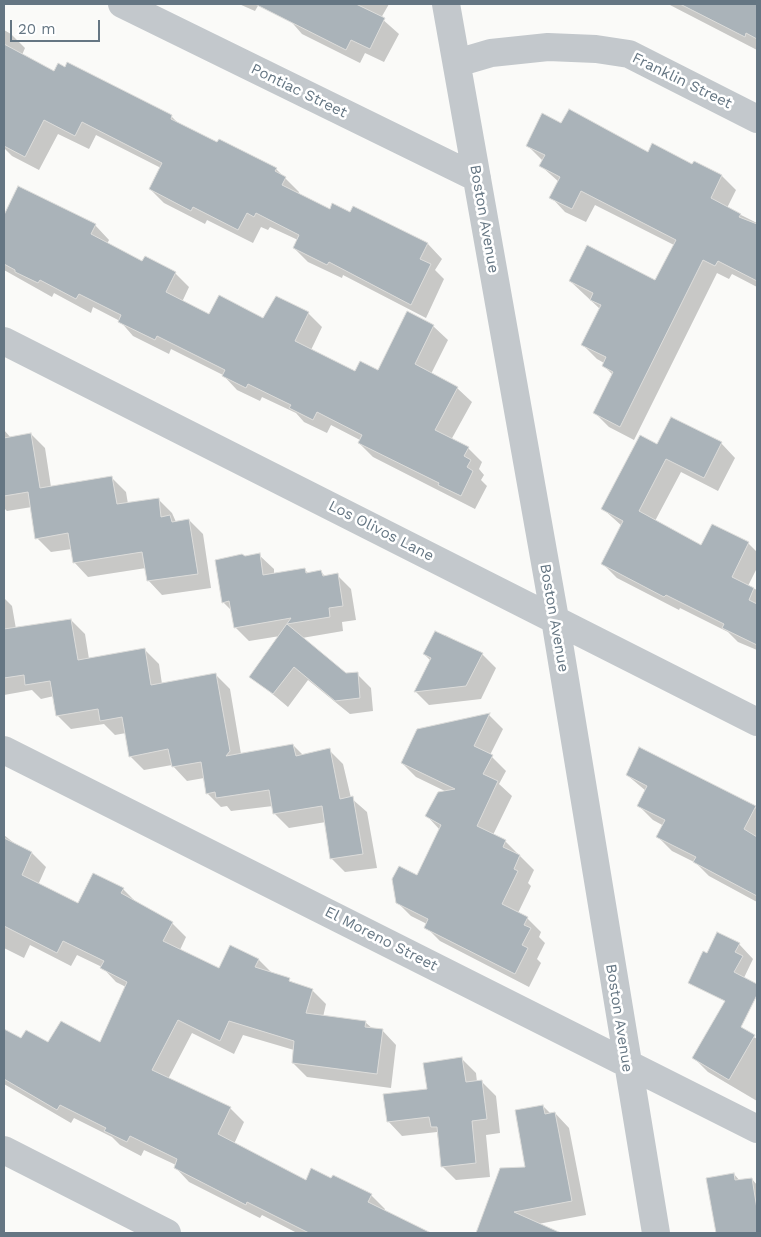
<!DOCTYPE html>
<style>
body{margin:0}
#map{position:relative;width:761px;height:1237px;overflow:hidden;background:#fafaf8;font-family:"Work Sans",sans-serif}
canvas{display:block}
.frame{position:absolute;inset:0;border:5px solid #657683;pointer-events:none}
.scale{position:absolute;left:10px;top:20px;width:90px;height:22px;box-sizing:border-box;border:2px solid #657683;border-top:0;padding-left:6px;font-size:15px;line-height:18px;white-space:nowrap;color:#657683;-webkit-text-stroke:4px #fff;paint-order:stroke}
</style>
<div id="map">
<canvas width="761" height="1237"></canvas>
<div class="frame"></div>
<div class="scale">20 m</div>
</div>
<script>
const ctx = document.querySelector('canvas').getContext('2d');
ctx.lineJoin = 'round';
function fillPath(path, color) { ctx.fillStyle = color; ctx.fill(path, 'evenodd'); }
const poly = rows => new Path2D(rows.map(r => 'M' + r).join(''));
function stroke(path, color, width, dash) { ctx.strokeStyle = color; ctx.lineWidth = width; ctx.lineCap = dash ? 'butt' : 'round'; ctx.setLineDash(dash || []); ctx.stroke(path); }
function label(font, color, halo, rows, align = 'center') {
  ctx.font = font + ' "Work Sans",sans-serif'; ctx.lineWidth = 5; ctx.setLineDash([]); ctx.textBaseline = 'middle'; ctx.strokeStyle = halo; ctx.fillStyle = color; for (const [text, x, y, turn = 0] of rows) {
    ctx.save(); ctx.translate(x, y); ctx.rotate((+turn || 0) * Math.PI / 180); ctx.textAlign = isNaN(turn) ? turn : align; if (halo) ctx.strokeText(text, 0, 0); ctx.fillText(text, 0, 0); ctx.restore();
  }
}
fillPath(poly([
 [239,4,259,4,255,11],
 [260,4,389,4,381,18,399,34,384,62,365,53,360,63,302,34,288,18],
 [668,4,757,4,757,50],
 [4,30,11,34,25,48,22,55,55,72,171,116,179,124,217,144,276,169,299,192,298,195,330,211,351,214,353,208,428,244,442,259,435,270,444,279,426,318,343,275,342,278,308,262,294,248,298,240,270,227,268,230,261,227,253,243,207,220,205,224,164,203,150,189,161,168,96,135,89,149,58,134,39,170,12,156,4,148,4,129,8,120,4,118],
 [562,125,722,176,736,190,727,208,757,223,757,287,732,274,729,279,717,273,634,440,609,427,595,413,613,375,603,365,604,363,597,359,583,345,600,309,570,281,656,282,674,245,595,205,586,222,565,212,551,197,559,182,541,166,543,161,527,145],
 [4,212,95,225,109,240,107,244,143,262,175,273,189,287,182,302,210,316,264,320,308,313,322,327,311,350,356,372,378,371,407,313,433,326,448,340,431,374,457,388,472,402,451,440,468,448,482,462,479,469,484,475,481,480,487,486,475,509,373,457,359,443,360,440,331,425,327,433,304,422,296,413,262,397,260,401,237,390,223,375,171,349,169,354,133,336,120,321,93,307,91,313,54,293,52,297,4,270],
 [4,430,11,438,31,434,45,448,51,487,112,478,126,492,128,504,158,499,172,513,176,522,189,520,203,534,211,588,162,595,148,580,146,568,88,577,74,562,72,549,51,552,37,538,32,507,7,511,4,508],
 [721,443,735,458,718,491,681,472,655,521,702,546,748,543,757,552,757,568,748,586,757,590,757,650,738,642,728,632,680,608,679,610,617,578,603,564,622,526,603,509,658,446],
 [259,555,274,569,274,574,305,570,309,574,321,572,326,577,337,575,351,589,356,620,342,622,343,631,302,638,346,674,357,674,371,688,373,711,350,714,308,680,288,707,251,676,280,636,249,641,235,627,232,611,223,602,244,557],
 [4,598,12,606,16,629,71,620,85,634,89,659,145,650,159,664,162,684,216,675,230,689,241,754,293,745,303,755,329,750,343,764,351,798,367,812,377,868,345,872,331,858,326,822,289,828,275,814,273,806,231,811,227,806,221,807,207,793,204,778,187,781,172,765,144,770,130,756,126,733,115,735,104,724,71,729,57,715,54,696,41,699,32,690,4,695],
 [445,635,482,654,496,668,481,699,429,705,415,691,431,661,424,654],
 [489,715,503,729,490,755,506,771,499,784,512,796,493,835,505,841,534,870,528,883,531,886,518,913,527,918,541,932,539,937,545,943,537,959,541,963,529,987,440,941,426,927,427,924,411,916,397,902,417,877,440,830,427,816,447,792,416,777,402,763,418,730],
 [640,749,757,809,757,902,709,876,696,863,672,851,658,837,664,826,653,820,639,806,646,791,627,775],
 [4,835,19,847,32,853,46,867,38,885,79,905,123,889,137,903,172,923,186,937,180,950,219,969,230,946,259,960,273,974,312,990,326,1004,323,1017,365,1022,373,1029,382,1030,396,1045,391,1088,307,1077,293,1063,294,1050,243,1035,234,1054,192,1033,168,1079,230,1108,244,1122,234,1144,306,1181,371,1195,385,1209,384,1211,428,1233,297,1233,262,1215,260,1218,189,1182,175,1167,176,1165,144,1150,141,1156,120,1145,112,1137,74,1118,71,1123,4,1084,4,1030,22,1040,48,1043,101,1044,126,987,116,982,102,967,77,955,71,966,30,945,24,958,4,948],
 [739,944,753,959,741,984,720,973],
 [718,1016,757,1039,757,1101,708,1072,694,1058],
 [462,1059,476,1073,477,1082,482,1082,496,1096,500,1133,486,1135,490,1177,456,1180,442,1166,437,1132,402,1136,388,1121,428,1090],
 [543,1106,551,1114,555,1113,569,1128,586,1215,538,1224,558,1233,476,1233,501,1169,527,1168],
 [734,1174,740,1181,752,1179,757,1185,757,1233,719,1233,717,1231]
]), '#0003');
const building = poly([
 [255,4,356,4,385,18,370,49,351,40,346,50,255,4],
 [680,4,757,4,757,39,746,33,745,37,680,4],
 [4,44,54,71,58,63,65,67,67,62,172,115,171,119,217,142,219,139,277,168,275,171,286,177,282,185,330,209,332,203,350,212,353,206,428,243,420,259,431,264,411,305,329,262,327,265,293,248,299,235,256,213,254,217,247,213,238,230,193,207,191,211,149,189,162,163,82,122,75,136,44,120,25,157,4,146,4,44],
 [569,109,648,152,652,143,692,164,694,161,722,175,711,198,741,214,739,217,757,224,757,281,718,261,715,266,703,260,620,427,593,413,613,372,602,366,606,357,581,345,601,305,590,300,593,293,569,281,587,245,655,280,676,240,581,191,572,209,549,198,560,177,539,166,545,155,526,146,542,113,561,123,569,109],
 [18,186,96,224,91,234,142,261,145,256,176,272,166,292,209,314,219,295,263,318,276,296,309,312,295,341,355,371,360,361,378,370,407,311,434,325,415,364,458,387,435,430,469,447,464,456,471,460,467,467,473,471,461,496,438,485,439,483,358,443,362,435,317,412,313,420,289,408,291,405,248,384,246,388,222,376,225,370,157,336,155,340,118,322,121,315,79,294,76,299,40,280,38,283,15,272,15,270,4,264,4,215,18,186],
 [671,417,722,442,704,478,666,459,639,511,701,545,712,524,749,542,732,577,754,588,749,600,757,604,757,645,722,628,724,624,666,595,664,597,601,564,623,521,601,509,640,435,657,444,671,417],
 [31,433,40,488,112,476,117,504,159,498,161,517,170,515,172,522,189,519,198,574,147,581,142,552,73,563,68,533,35,539,28,492,4,496,4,438,31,433],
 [260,553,263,575,305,568,306,573,321,570,323,576,338,573,343,606,329,608,330,617,287,624,346,673,358,672,360,698,335,701,294,667,273,694,249,677,291,618,234,628,229,601,222,603,215,560,242,554,245,556,260,553],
 [71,619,78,660,145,648,151,685,216,673,230,751,226,756,293,744,296,756,330,748,340,799,353,796,363,854,330,859,322,806,273,814,269,790,216,798,215,792,206,794,201,762,172,767,168,749,129,757,122,717,100,721,98,709,56,716,50,681,25,685,24,675,4,678,4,629,71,619],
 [435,631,483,653,466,686,414,692,431,658,423,654,435,631],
 [490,713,474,746,493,755,483,774,498,781,477,826,506,840,503,847,520,855,514,869,518,871,502,904,528,917,524,925,531,928,522,945,528,948,515,974,424,928,428,919,396,903,392,879,399,866,417,875,441,825,425,816,438,792,455,789,401,763,417,729,490,713],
 [639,747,756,806,744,829,757,837,757,896,693,862,696,857,656,837,665,820,637,806,647,786,626,775,639,747],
 [4,838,32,852,22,875,78,903,93,873,124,888,121,893,173,922,163,941,219,968,230,945,259,959,255,967,290,978,289,981,313,989,306,1013,366,1021,365,1027,383,1029,377,1074,292,1063,294,1041,229,1021,220,1041,178,1020,152,1070,231,1107,218,1134,306,1180,311,1168,331,1178,333,1175,372,1194,368,1202,431,1233,309,1233,247,1202,246,1205,174,1168,177,1159,130,1136,127,1142,104,1131,106,1128,60,1105,57,1110,4,1079,4,1029,21,1038,26,1030,48,1042,61,1021,100,1042,127,982,100,968,104,961,63,941,57,953,4,926,4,838],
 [717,932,740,943,735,952,743,956,734,972,757,984,757,995,741,1027,755,1035,729,1080,692,1058,725,1001,688,983,703,951,707,953,717,932],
 [462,1057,466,1082,482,1080,487,1119,472,1121,476,1163,441,1167,437,1127,431,1127,429,1117,387,1122,383,1094,427,1089,423,1063,462,1057],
 [543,1105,545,1114,555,1112,572,1201,514,1212,561,1233,476,1233,500,1168,525,1167,515,1110,543,1105],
 [734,1173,735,1180,752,1178,757,1209,757,1233,716,1233,706,1178,734,1173]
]);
fillPath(building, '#aab3b9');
stroke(building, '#dcdcda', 1);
stroke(poly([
 [122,4,477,178],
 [446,4,555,619,656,1233],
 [457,63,491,53,548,47,596,49,629,54,757,119],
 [4,341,757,722],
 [4,750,757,1129],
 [4,1150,167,1233]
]), '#c3c8cc', 28);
label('15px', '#657683', '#fff', [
 ["Franklin Street",682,81,26],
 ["Pontiac Street",299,91,26],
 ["Boston Avenue",484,219,80],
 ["Los Olivos Lane",381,531,27],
 ["Boston Avenue",554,618,80],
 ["El Moreno Street",381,939,27],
 ["Boston Avenue",619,1018,81]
]);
</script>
